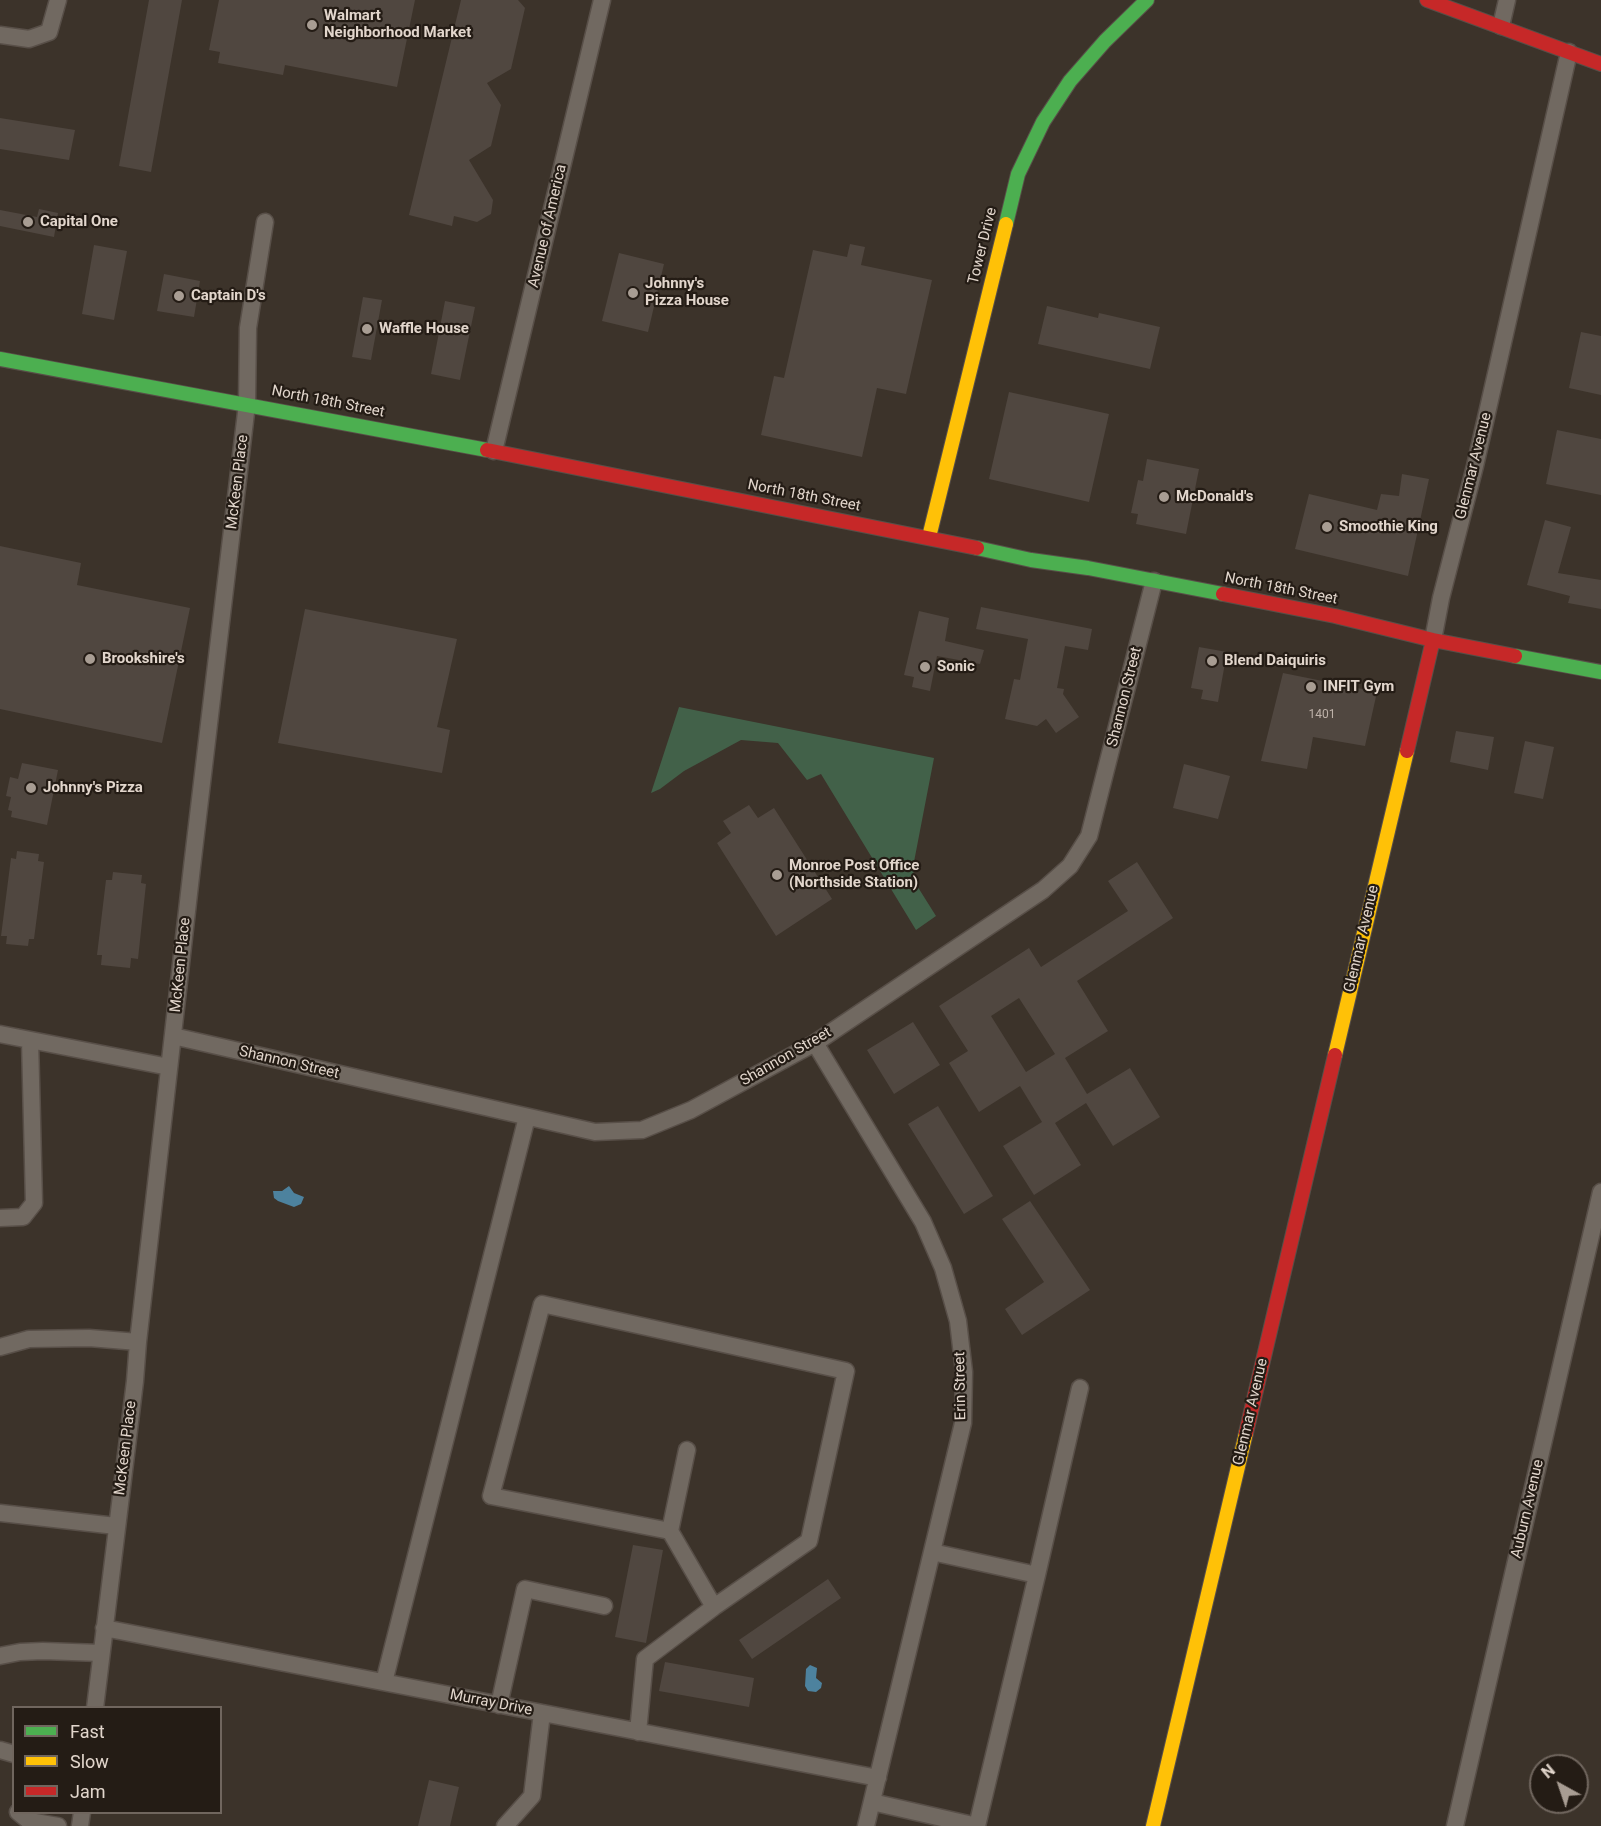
<!DOCTYPE html>
<style>
body{margin:0}
#map{position:relative;width:1601px;height:1826px;overflow:hidden;background:#3c332a;font-family:Roboto,sans-serif}
canvas{display:block}
.legend{position:absolute;left:12px;top:1706px;width:210px;height:108px;box-sizing:border-box;background:#241c15;border:2px solid #70665e;margin:0;padding:8px 10px;list-style:none;font-size:18px;color:#e2d6cc}
.legend li{display:flex;align-items:center;gap:12px;height:30px}
.legend b{width:30px;border:2px solid #70665e}
.north{position:absolute;left:1529px;top:1754px;width:60px;height:60px;box-sizing:border-box;background:#241c15;border:2px solid #70665e;border-radius:50%;rotate:320deg;font-size:16px;font-weight:700;line-height:24px;text-align:center;color:#e2d6cc}
.north::after{content:'';display:block;margin:auto;width:21px;height:27px;background:#a89d93;clip-path:polygon(50% 0,100% 100%,50% 72%,0 100%)}
</style>
<div id="map">
<canvas width="1601" height="1826"></canvas>
<ul class="legend">
<li><b style="height:8px;background:#4caf50"></b>Fast</li>
<li><b style="height:8px;background:#ffc107"></b>Slow</li>
<li><b style="height:8px;background:#c62828"></b>Jam</li>
</ul>
<div class="north">N</div>
</div>
<script>
const ctx = document.querySelector('canvas').getContext('2d');
ctx.lineJoin = 'round';
function fillPath(path, color) { ctx.fillStyle = color; ctx.fill(path, 'evenodd'); }
const poly = rows => new Path2D(rows.map(r => 'M' + r).join(''));
function stroke(path, color, width, dash) { ctx.strokeStyle = color; ctx.lineWidth = width; ctx.lineCap = dash ? 'butt' : 'round'; ctx.setLineDash(dash || []); ctx.stroke(path); }
function label(font, color, halo, rows, align = 'center') {
  ctx.font = font + ' Roboto,sans-serif'; ctx.lineWidth = 4.5; ctx.setLineDash([]); ctx.textBaseline = 'middle'; ctx.strokeStyle = halo; ctx.fillStyle = color; for (const [text, x, y, turn = 0] of rows) {
    ctx.save(); ctx.translate(x, y); ctx.rotate((+turn || 0) * Math.PI / 180); ctx.textAlign = isNaN(turn) ? turn : align; if (halo) ctx.strokeText(text, 0, 0); ctx.fillText(text, 0, 0); ctx.restore();
  }
}
fillPath(poly([
 [679,707,934,758,913,867,914,881,936,916,916,930,821,774,807,780,778,743,741,740,684,771,660,789,651,793]
]), '#426149');
fillPath(poly([
 [289,1186,294,1193,304,1197,301,1204,294,1207,278,1201,274,1198,273,1191,282,1191],
 [810,1665,817,1668,816,1678,822,1683,821,1688,816,1692,808,1691,805,1686,806,1669]
]), '#4d829e');
fillPath(poly([
 [149,0,182,0,151,172,119,166],
 [219,0,415,0,397,87,285,65,283,75,218,63,220,52,209,50],
 [461,0,518,0,525,8,511,69,487,83,501,105,491,146,469,160,493,200,491,214,477,222,454,216,452,226,409,215],
 [0,118,75,130,69,160,0,149],
 [39,209,58,213,54,237,0,226,0,210,37,217],
 [850,244,865,247,861,265,932,280,906,394,877,388,862,457,761,435,774,376,784,378,813,250,847,257],
 [94,245,127,251,114,320,82,314],
 [619,253,664,264,648,332,602,321],
 [164,274,200,281,194,317,157,311],
 [363,297,382,300,371,360,352,357],
 [445,301,475,307,460,380,431,374],
 [1047,306,1098,318,1099,313,1160,327,1150,369,1038,344],
 [1581,332,1601,336,1601,395,1569,388],
 [1009,392,1109,414,1089,502,989,479],
 [1557,430,1601,439,1601,495,1546,484],
 [1147,459,1199,469,1186,534,1136,524,1138,514,1131,513,1138,480,1143,481],
 [1402,474,1429,479,1408,576,1295,549,1309,494,1377,510,1381,494,1399,496],
 [1545,520,1571,527,1558,573,1601,580,1601,609,1568,603,1570,596,1527,585],
 [0,546,81,563,77,585,190,608,162,743,0,709],
 [981,607,1092,629,1088,650,1065,646,1057,688,1064,689,1063,694,1079,717,1056,733,1046,719,1037,726,1005,719,1014,679,1020,680,1028,639,976,629],
 [305,609,457,639,437,727,450,730,442,773,278,743],
 [919,611,949,618,945,641,984,650,980,664,937,656,930,691,912,687,914,677,904,675],
 [1199,647,1227,652,1218,702,1201,699,1203,690,1191,688],
 [1283,673,1377,692,1365,746,1313,737,1307,769,1261,761],
 [1456,731,1494,737,1488,770,1450,762],
 [1525,741,1554,747,1543,799,1514,793],
 [22,763,58,770,47,825,11,817,12,811,8,810,11,797,6,796,10,777,18,779],
 [1184,764,1230,776,1218,819,1173,808],
 [749,805,758,818,774,808,832,899,776,936,717,843,731,833,723,821],
 [17,851,39,854,38,861,44,862,34,939,29,939,28,946,6,944,7,936,1,936,11,858,16,859],
 [1137,862,1173,918,1077,981,1108,1031,1065,1058,1087,1094,1130,1068,1160,1117,1113,1146,1086,1103,1055,1123,1081,1165,1034,1195,1003,1146,1042,1122,1020,1086,979,1112,949,1063,968,1051,939,1006,1029,948,1041,967,1128,911,1108,881],
 [1019,998,1055,1054,1026,1072,991,1016],
 [113,872,142,875,141,883,146,884,138,959,131,958,130,968,101,965,102,955,97,955,106,880,112,880],
 [913,1022,940,1065,894,1094,867,1050],
 [938,1106,993,1196,964,1214,908,1124],
 [1030,1201,1090,1290,1022,1335,1005,1309,1044,1282,1002,1219],
 [633,1545,663,1550,646,1643,615,1637],
 [828,1579,841,1598,752,1659,739,1640],
 [665,1662,754,1678,749,1707,659,1691],
 [429,1780,459,1787,450,1826,418,1826]
]), '#504740');
const street = poly([
 [1501,26,1507,0],
 [0,35,29,39,49,32,58,0],
 [494,451,602,0],
 [1433,640,1441,598,1475,466,1569,52],
 [0,1034,169,1067],
 [173,1036,595,1132,642,1130,691,1110,815,1043,1043,890,1070,866,1089,836,1154,581],
 [815,1043,923,1222,943,1268,958,1321,964,1372,963,1423,866,1826],
 [0,1218,23,1217,34,1203,30,1040],
 [0,1347,29,1339,89,1338,138,1342],
 [687,1450,670,1531,714,1607],
 [0,1513,116,1526],
 [932,1552,1037,1575],
 [104,1628,878,1778],
 [0,1656,20,1652,43,1651,101,1653],
 [384,1682,527,1117],
 [499,1705,525,1589,604,1606],
 [95,1708,135,1381,138,1342,192,867,247,404,248,328,265,222],
 [638,1732,645,1659,714,1607,809,1541,846,1371,542,1304,491,1496,670,1531],
 [0,1750,14,1754],
 [872,1802,977,1826],
 [18,1812,29,1821,58,1826],
 [80,1826,82,1812],
 [505,1826,532,1796,542,1713],
 [977,1826,1037,1575,1080,1388],
 [1455,1826,1601,1192]
]);
const fast = poly([
 [1006,224,1018,174,1043,122,1070,81,1105,41,1147,0],
 [0,359,487,450],
 [977,548,1031,560,1088,568,1223,594],
 [1515,656,1601,672]
]);
const slow = poly([
 [929,537,1006,224],
 [1335,1055,1407,751],
 [1153,1826,1246,1433]
]);
const jam = poly([
 [1427,0,1601,64],
 [487,450,977,548],
 [1223,594,1335,616,1433,640,1515,656],
 [1407,751,1433,640],
 [1246,1433,1335,1055]
]);
stroke(street, '#584f48', 19);
stroke(fast, '#584f48', 16);
stroke(slow, '#584f48', 16);
stroke(jam, '#584f48', 16);
stroke(street, '#716961', 16);
stroke(fast, '#4caf50', 14);
stroke(slow, '#ffc107', 14);
stroke(jam, '#c62828', 14);
for (const [x, y, r, color] of [
 [312,25,6,"#a89d93"],
 [28,222,6,"#a89d93"],
 [633,293,6,"#a89d93"],
 [179,296,6,"#a89d93"],
 [367,329,6,"#a89d93"],
 [1164,497,6,"#a89d93"],
 [1327,527,6,"#a89d93"],
 [90,659,6,"#a89d93"],
 [1212,661,6,"#a89d93"],
 [925,667,6,"#a89d93"],
 [1311,687,6,"#a89d93"],
 [31,788,6,"#a89d93"],
 [777,875,6,"#a89d93"]
]) { const dot = new Path2D(); dot.arc(x, y, r, 0, 2 * Math.PI); ctx.fillStyle = color; ctx.fill(dot); stroke(dot, '#241c15', 2); }
label('12px', '#beb2a9', null, [
 ["1401",1322,715]
]);
label('bold 15px', '#e2d6cc', '#241c15', [
 ["Walmart",324,16],
 ["Neighborhood Market",324,33],
 ["Capital One",40,222],
 ["Johnny's",645,284],
 ["Pizza House",645,301],
 ["Captain D's",191,296],
 ["Waffle House",379,329],
 ["McDonald's",1176,497],
 ["Smoothie King",1339,527],
 ["Brookshire's",102,659],
 ["Blend Daiquiris",1224,661],
 ["Sonic",937,667],
 ["INFIT Gym",1323,687],
 ["Johnny's Pizza",43,788],
 ["Monroe Post Office",789,866],
 ["(Northside Station)",789,883]
], 'left');
label('15px', '#e2d6cc', '#241c15', [
 ["Avenue of America",548,226,-77],
 ["Tower Drive",983,246,-76],
 ["North 18th Street",328,402,11],
 ["Glenmar Avenue",1474,466,-76],
 ["McKeen Place",238,482,-83],
 ["North 18th Street",804,496,11],
 ["North 18th Street",1281,589,11],
 ["Shannon Street",1125,697,-76],
 ["Glenmar Avenue",1362,939,-77],
 ["McKeen Place",181,965,-84],
 ["Shannon Street",786,1057,-30],
 ["Shannon Street",289,1063,13],
 ["Erin Street",961,1386,-91],
 ["Glenmar Avenue",1251,1412,-77],
 ["McKeen Place",126,1448,-83],
 ["Auburn Avenue",1528,1509,-77],
 ["Murray Drive",491,1703,11]
]);
</script>
